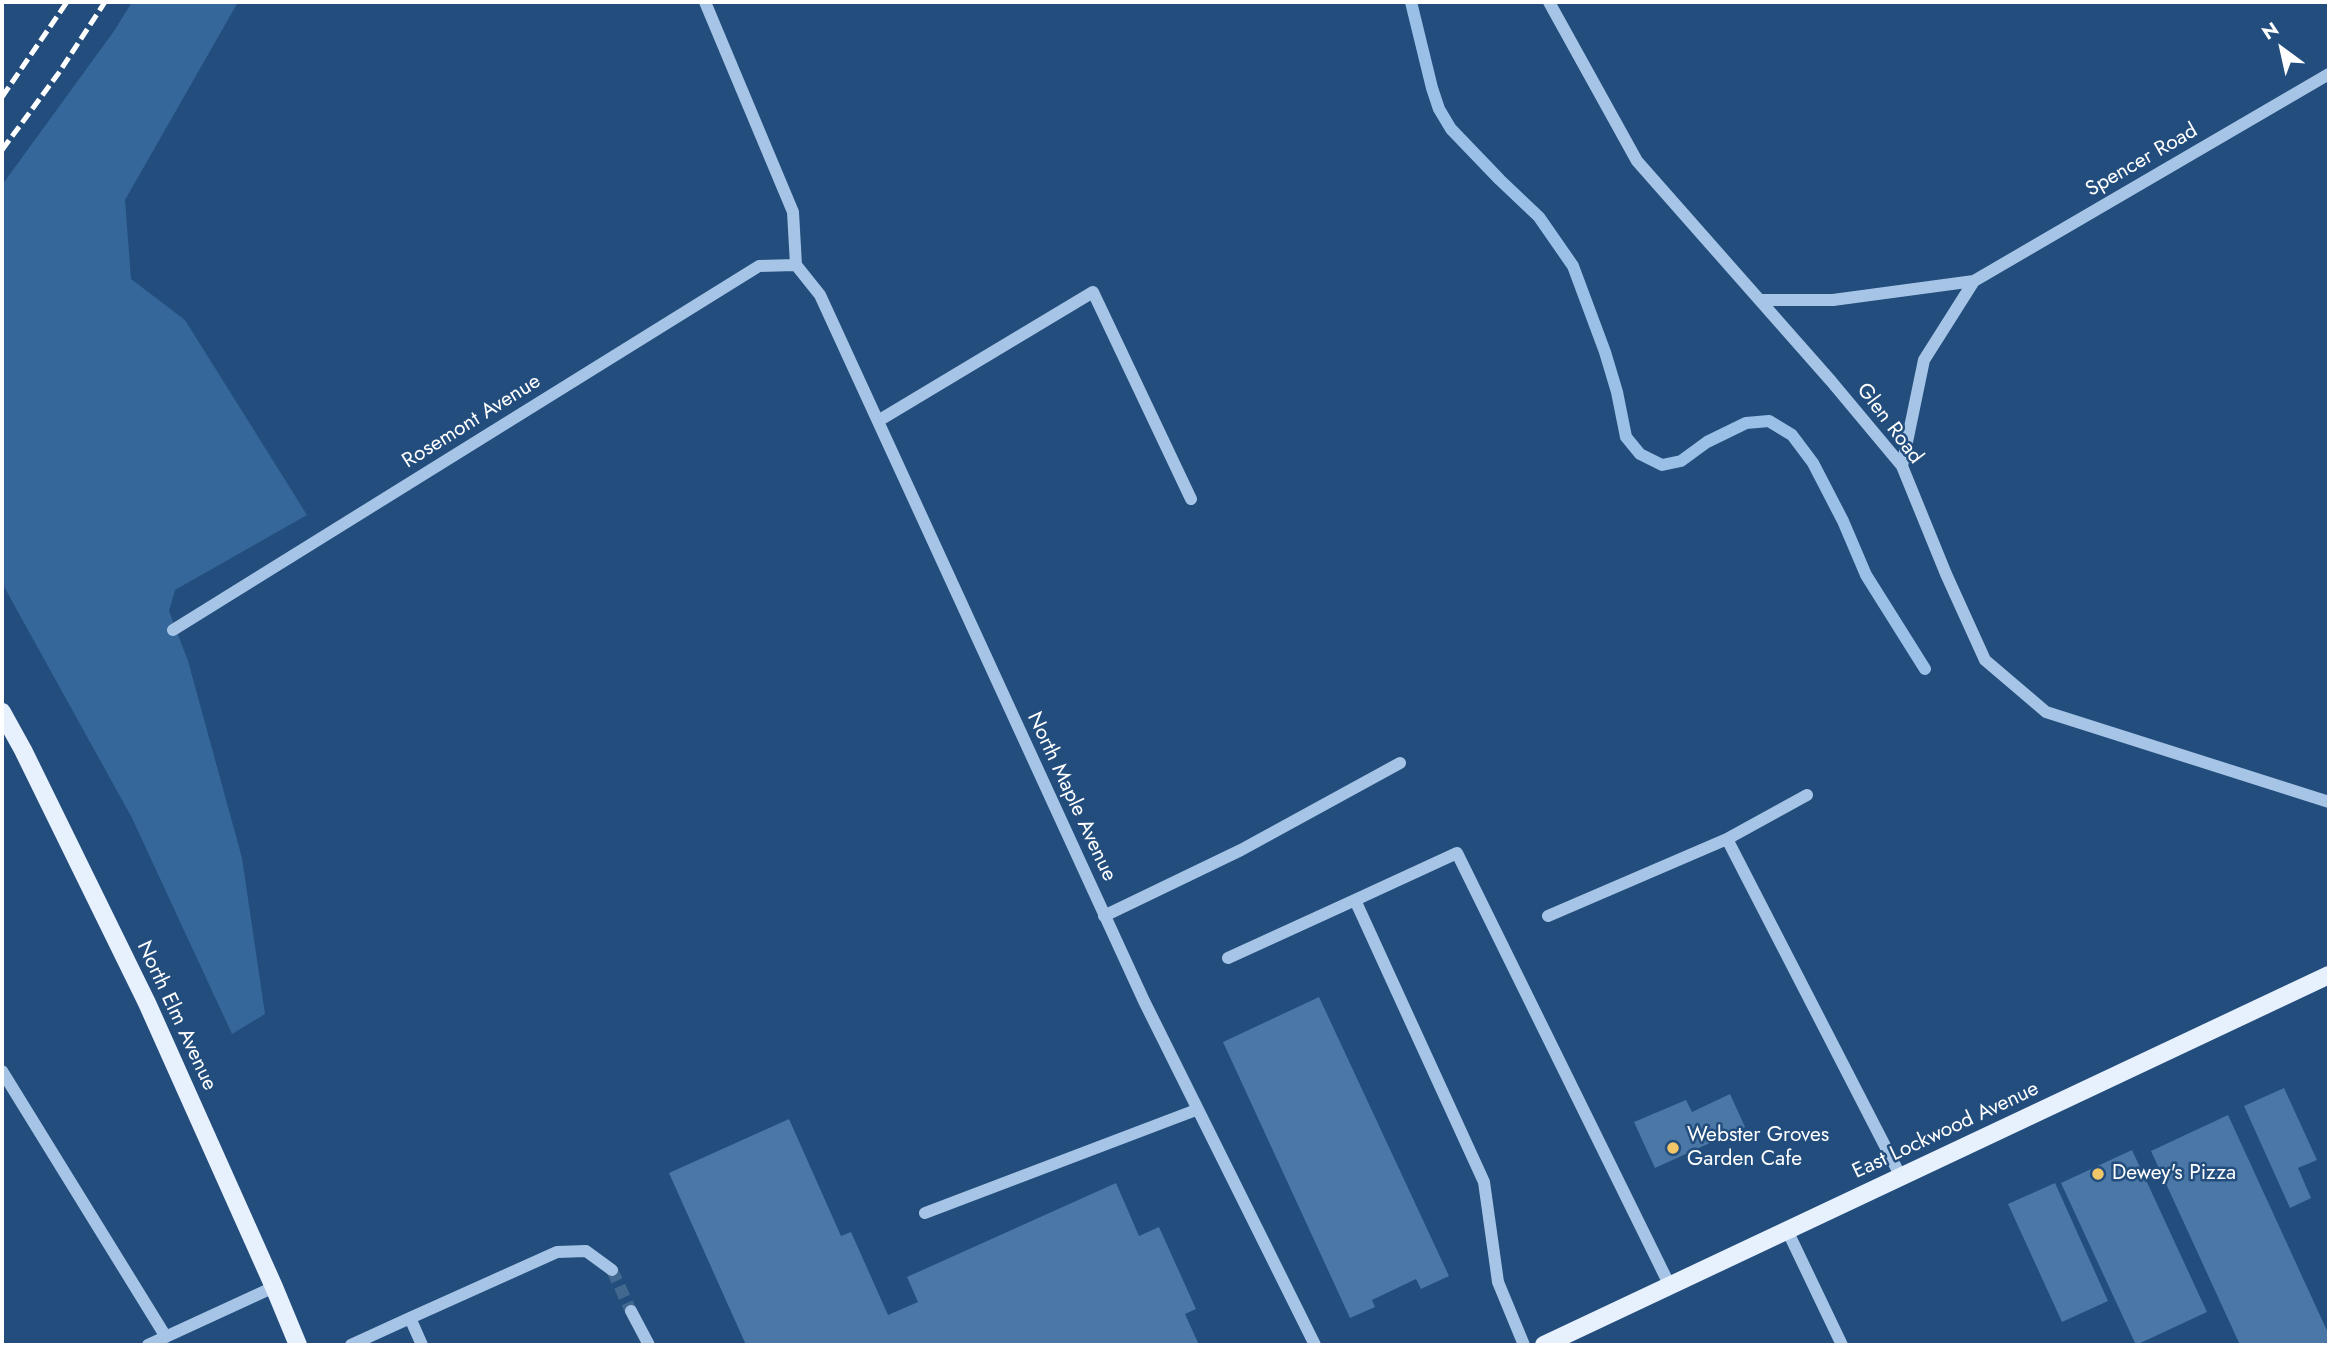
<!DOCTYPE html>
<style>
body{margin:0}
#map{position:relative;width:2331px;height:1347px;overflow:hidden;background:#224d7d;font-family:Jost,sans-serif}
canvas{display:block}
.frame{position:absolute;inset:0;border:4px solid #fff;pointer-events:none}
.north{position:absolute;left:2247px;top:14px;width:70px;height:70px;-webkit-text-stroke:5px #224d7d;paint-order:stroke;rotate:327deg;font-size:19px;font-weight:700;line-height:28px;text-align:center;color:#fff}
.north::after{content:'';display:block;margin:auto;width:24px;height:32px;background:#fff;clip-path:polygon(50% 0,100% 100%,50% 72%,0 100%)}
</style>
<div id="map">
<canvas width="2331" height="1347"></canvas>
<div class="frame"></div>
<div class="north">N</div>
</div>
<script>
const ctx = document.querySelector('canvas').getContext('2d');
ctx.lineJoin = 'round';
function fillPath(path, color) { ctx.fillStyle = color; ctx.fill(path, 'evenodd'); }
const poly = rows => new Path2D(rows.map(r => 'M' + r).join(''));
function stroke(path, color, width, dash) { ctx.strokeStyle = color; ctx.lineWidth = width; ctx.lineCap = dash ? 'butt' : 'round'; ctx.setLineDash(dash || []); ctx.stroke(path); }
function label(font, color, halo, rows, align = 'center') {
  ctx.font = font + ' Jost,sans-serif'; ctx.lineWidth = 5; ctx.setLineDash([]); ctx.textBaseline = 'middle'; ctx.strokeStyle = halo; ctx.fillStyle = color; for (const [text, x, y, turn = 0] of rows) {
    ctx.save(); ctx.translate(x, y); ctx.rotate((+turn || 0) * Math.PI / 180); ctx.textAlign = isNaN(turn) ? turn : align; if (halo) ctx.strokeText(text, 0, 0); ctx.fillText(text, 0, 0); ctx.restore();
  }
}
fillPath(poly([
 [132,2,238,2,125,200,131,279,185,320,307,515,175,590,169,611,188,661,242,858,265,1014,232,1034,132,818,2,583,2,185,114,31]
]), '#36679a');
stroke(poly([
 [1411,2,1432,88,1439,109,1451,129,1500,180,1539,217,1573,266,1605,352,1617,392,1626,437,1640,454,1662,465,1681,461,1707,442,1746,423,1769,421,1792,435,1813,463,1843,521,1866,575,1925,669]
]), '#9ac0e7', 12);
fillPath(poly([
 [1319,997,1449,1276,1421,1289,1416,1279,1372,1300,1375,1307,1350,1318,1223,1042],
 [2284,1088,2317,1160,2298,1168,2311,1198,2290,1208,2244,1106],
 [1730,1094,1745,1127,1655,1168,1634,1122,1686,1100,1692,1112],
 [2228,1115,2329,1335,2329,1344,2327,1345,2240,1345,2151,1151],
 [789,1119,841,1236,851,1232,888,1315,918,1302,907,1277,1116,1183,1139,1236,1159,1227,1196,1309,1185,1314,1199,1345,746,1345,669,1173],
 [2132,1150,2207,1312,2136,1345,2061,1183],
 [2055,1183,2108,1301,2062,1322,2008,1204]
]), '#4b77a6');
stroke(poly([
 [612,1270,631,1311]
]), '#436890', 12, [12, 6]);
stroke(poly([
 [705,2,793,212,796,265],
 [1549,2,1637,161,1831,381,1902,466,1946,574,1985,660,2046,712,2329,802],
 [796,265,820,295,1144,1001,1315,1345],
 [1760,300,1833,300,1974,281,2329,74],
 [878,421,1093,292,1191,499],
 [1902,466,1924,360,1974,281],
 [173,630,759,266,796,265],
 [1727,839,1901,1177],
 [1355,900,1457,853,1670,1286],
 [1104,916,1241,850,1400,763],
 [1548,916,1727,839,1807,795],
 [1228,958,1355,900,1484,1182,1498,1282,1524,1345],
 [2,1071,166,1337],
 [925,1213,1196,1110],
 [1787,1230,1842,1345],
 [631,1311,649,1345],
 [410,1318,557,1252,586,1251,612,1270],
 [148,1345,274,1287],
 [351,1345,410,1318,422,1345]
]), '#a6c5e6', 12);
stroke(poly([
 [2,712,23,750,147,1003,274,1287,298,1345],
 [1544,1345,2329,975]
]), '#e7f0fd', 18);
stroke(poly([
 [2,97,67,2],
 [2,150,58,74,105,2]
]), '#fff', 5, [12, 5]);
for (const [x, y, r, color] of [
 [1673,1148,7,"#f1c669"],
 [2098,1174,7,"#f1c669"]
]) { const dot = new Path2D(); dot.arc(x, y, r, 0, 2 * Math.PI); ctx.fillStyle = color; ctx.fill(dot); stroke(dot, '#224d7d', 2.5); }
label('21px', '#fff', '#224d7d', [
 ["Spencer Road",2142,161,-30],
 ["Rosemont Avenue",472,422,-32],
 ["Glen Road",1889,424,53],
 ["North Maple Avenue",1071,797,65],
 ["North Elm Avenue",176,1016,65],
 ["East Lockwood Avenue",1946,1131,-25]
]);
label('21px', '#fff', '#224d7d', [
 ["Webster Groves",1687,1136],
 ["Garden Cafe",1687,1160],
 ["Dewey's Pizza",2112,1174]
], 'left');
</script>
